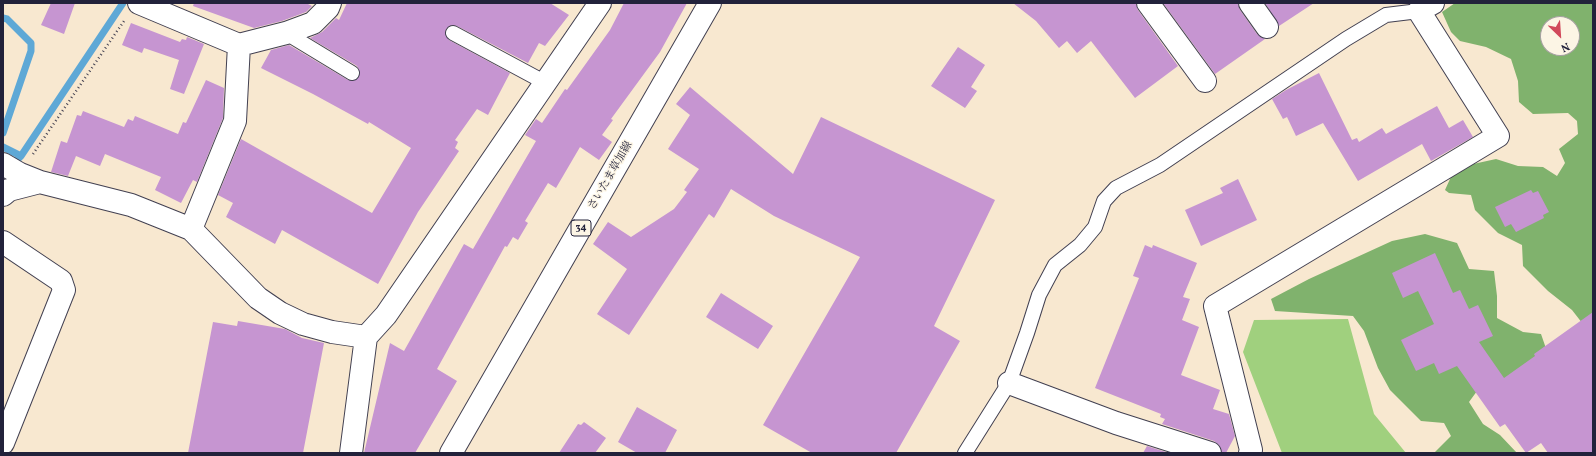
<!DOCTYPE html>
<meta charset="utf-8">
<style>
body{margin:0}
#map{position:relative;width:1596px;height:456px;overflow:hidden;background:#f8e8d0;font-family:Vollkorn,serif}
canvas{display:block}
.frame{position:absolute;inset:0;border:4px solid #22223b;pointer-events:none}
.north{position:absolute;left:1540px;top:16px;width:40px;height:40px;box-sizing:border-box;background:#fcf5e5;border:1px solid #a5a1a1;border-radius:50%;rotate:155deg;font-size:11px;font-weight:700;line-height:16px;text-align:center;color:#22223b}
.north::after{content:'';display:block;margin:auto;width:14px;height:18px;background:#d1495b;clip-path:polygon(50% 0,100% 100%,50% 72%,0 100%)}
</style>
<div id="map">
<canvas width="1596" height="456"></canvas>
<div class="frame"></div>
<div class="north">N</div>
</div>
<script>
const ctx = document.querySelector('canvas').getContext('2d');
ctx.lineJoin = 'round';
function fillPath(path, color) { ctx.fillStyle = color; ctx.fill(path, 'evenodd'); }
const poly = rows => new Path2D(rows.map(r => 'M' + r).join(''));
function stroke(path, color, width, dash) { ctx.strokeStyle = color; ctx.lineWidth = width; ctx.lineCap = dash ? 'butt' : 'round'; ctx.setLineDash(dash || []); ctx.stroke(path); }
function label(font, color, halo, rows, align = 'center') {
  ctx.font = font + ' Vollkorn,"Noto Serif JP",serif'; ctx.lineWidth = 3; ctx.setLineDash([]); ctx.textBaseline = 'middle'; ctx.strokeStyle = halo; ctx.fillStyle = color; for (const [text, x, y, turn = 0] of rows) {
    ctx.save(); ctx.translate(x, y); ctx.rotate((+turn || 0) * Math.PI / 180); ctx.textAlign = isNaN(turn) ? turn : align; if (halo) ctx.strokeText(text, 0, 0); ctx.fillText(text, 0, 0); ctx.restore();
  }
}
fillPath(poly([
 [1348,319,1374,414,1406,453,1282,453,1243,352,1254,320]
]), '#a0d07e');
fillPath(poly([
 [1455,3,1593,3,1593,337,1572,310,1548,291,1523,266,1522,245,1498,233,1475,210,1471,195,1449,193,1445,190,1455,168,1496,159,1518,166,1543,167,1557,176,1565,163,1559,149,1578,134,1577,121,1568,113,1533,114,1519,102,1518,81,1511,59,1486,47,1460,41,1451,32,1442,12],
 [1548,24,1572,24,1572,48,1548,48],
 [1425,234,1457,243,1469,269,1494,271,1497,296,1497,318,1523,332,1541,334,1549,357,1534,376,1480,387,1469,402,1483,424,1500,435,1517,453,1434,453,1451,436,1444,423,1421,421,1390,390,1378,368,1364,331,1353,316,1275,311,1271,299,1309,279,1392,241]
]), '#80b26d');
stroke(poly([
 [3,18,7,19,31,43,31,51,3,133],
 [3,147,21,156],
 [11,166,21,156,123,3]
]), '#5ea8d6', 7);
fillPath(poly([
 [51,3,75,3,64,34,41,25],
 [194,3,306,3,312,6,306,12,282,21,254,28,193,6],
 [347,3,550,3,569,15,545,46,539,43,528,63,457,26,452,25,446,29,445,34,449,40,510,73,488,115,477,109,455,140,458,142,455,148,459,151,418,212,378,284,282,230,275,244,226,217,233,203,218,195,241,139,372,213,411,148,369,122,368,124,313,94,261,68,271,50,289,45,348,80,356,80,360,73,357,66,310,38,322,32,336,18,339,20],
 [624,3,687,3,660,52,611,119,613,120,602,135,612,142,599,160,580,147,556,188,548,183,525,221,528,223,518,240,513,237,507,247,505,246,437,369,457,381,415,453,364,453,390,343,404,351,464,244,473,249,536,141,525,135,536,119,542,123,565,89,567,90,610,30],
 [1013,3,1136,3,1138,10,1178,66,1135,98,1091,41,1077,53,1067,41,1059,48,1036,21],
 [1163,3,1238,3,1240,10,1257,34,1265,39,1215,74],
 [1265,3,1314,3,1279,26],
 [131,23,180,42,182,39,186,40,187,37,204,44,184,94,170,89,179,60,144,48,142,53,122,45],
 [958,47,985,65,971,87,977,91,965,108,931,86],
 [1319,73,1352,140,1357,138,1359,142,1382,128,1386,134,1437,106,1449,128,1463,120,1473,137,1431,161,1422,144,1358,181,1323,123,1296,136,1287,117,1283,119,1272,99,1286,90],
 [206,80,224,88,223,118,197,182,193,180,181,203,155,190,161,177,105,154,100,166,76,156,68,176,51,172,61,141,67,143,77,115,81,116,83,111,124,127,128,119,133,121,135,116,178,134,183,122,186,123],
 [690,87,793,174,821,117,995,200,934,326,960,341,896,453,812,453,763,425,860,257,774,216,731,189,714,218,709,214,629,335,597,314,627,269,593,244,608,222,631,237,674,209,687,192,684,190,699,169,668,149,690,115,676,104],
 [1238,179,1257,220,1201,246,1185,210,1223,193,1220,188],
 [1531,190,1533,193,1538,191,1549,212,1543,215,1544,218,1516,232,1511,224,1505,227,1495,207],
 [1145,245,1152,248,1153,245,1197,263,1183,297,1190,299,1182,320,1199,327,1181,375,1220,390,1213,409,1229,414,1235,436,1226,453,1222,453,1219,445,1214,441,1162,424,1165,419,1160,417,1161,414,1095,388,1139,278,1133,276],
 [1435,253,1453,293,1460,290,1469,309,1478,305,1493,336,1479,342,1504,378,1535,356,1534,354,1593,312,1593,453,1548,453,1541,443,1526,453,1505,424,1500,427,1457,366,1439,374,1434,363,1416,371,1401,340,1434,324,1418,291,1403,298,1392,273],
 [721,293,773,326,758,349,706,317],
 [238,321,285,329,302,338,324,343,303,453,188,453,213,322,237,326],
 [637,407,677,430,665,453,637,453,618,442],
 [584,422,606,438,595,453,559,453,578,424,581,425],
 [1147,446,1169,453,1143,453]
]), '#c695d1');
const lane = poly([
 [286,33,352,73],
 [453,33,546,83],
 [965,453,1009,383,1027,333,1039,295,1055,265,1080,245,1095,227,1104,201,1116,188,1160,165,1346,39,1386,15,1419,11]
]);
const street = poly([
 [139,3,239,45,235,121,191,229],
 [1148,3,1205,81],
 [1250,3,1267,27],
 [239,45,286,33,313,23,328,8,330,3],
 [3,164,20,174,40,182],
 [3,195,9,190,40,182,131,205,191,229,258,298,280,313,303,324,332,332,366,337],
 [3,242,61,281,64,290,3,443],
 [1009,383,1116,423,1210,453],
 [351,453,366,337,386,315,600,3],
 [1250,453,1251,450,1215,306,1498,136,1419,11,1433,3]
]);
const primary = poly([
 [451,453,710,3]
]);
stroke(lane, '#424051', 16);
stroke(street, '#424051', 24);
stroke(primary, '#424051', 24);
stroke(poly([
 [33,154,124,21]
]), '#424051', 2.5, [1, 3]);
stroke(lane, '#fff', 14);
stroke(street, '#fff', 22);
stroke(primary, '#fff', 22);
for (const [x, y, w] of [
 [581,228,20]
]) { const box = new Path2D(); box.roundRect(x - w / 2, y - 8, w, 16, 3); ctx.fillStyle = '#fcf5e5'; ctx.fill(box); stroke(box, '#22223b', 1); }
label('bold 10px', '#22223b', null, [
 ["34",581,228]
]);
label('11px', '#22223b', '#fcf5e5', [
 ["さいたま草加線",611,176,-60]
]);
</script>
